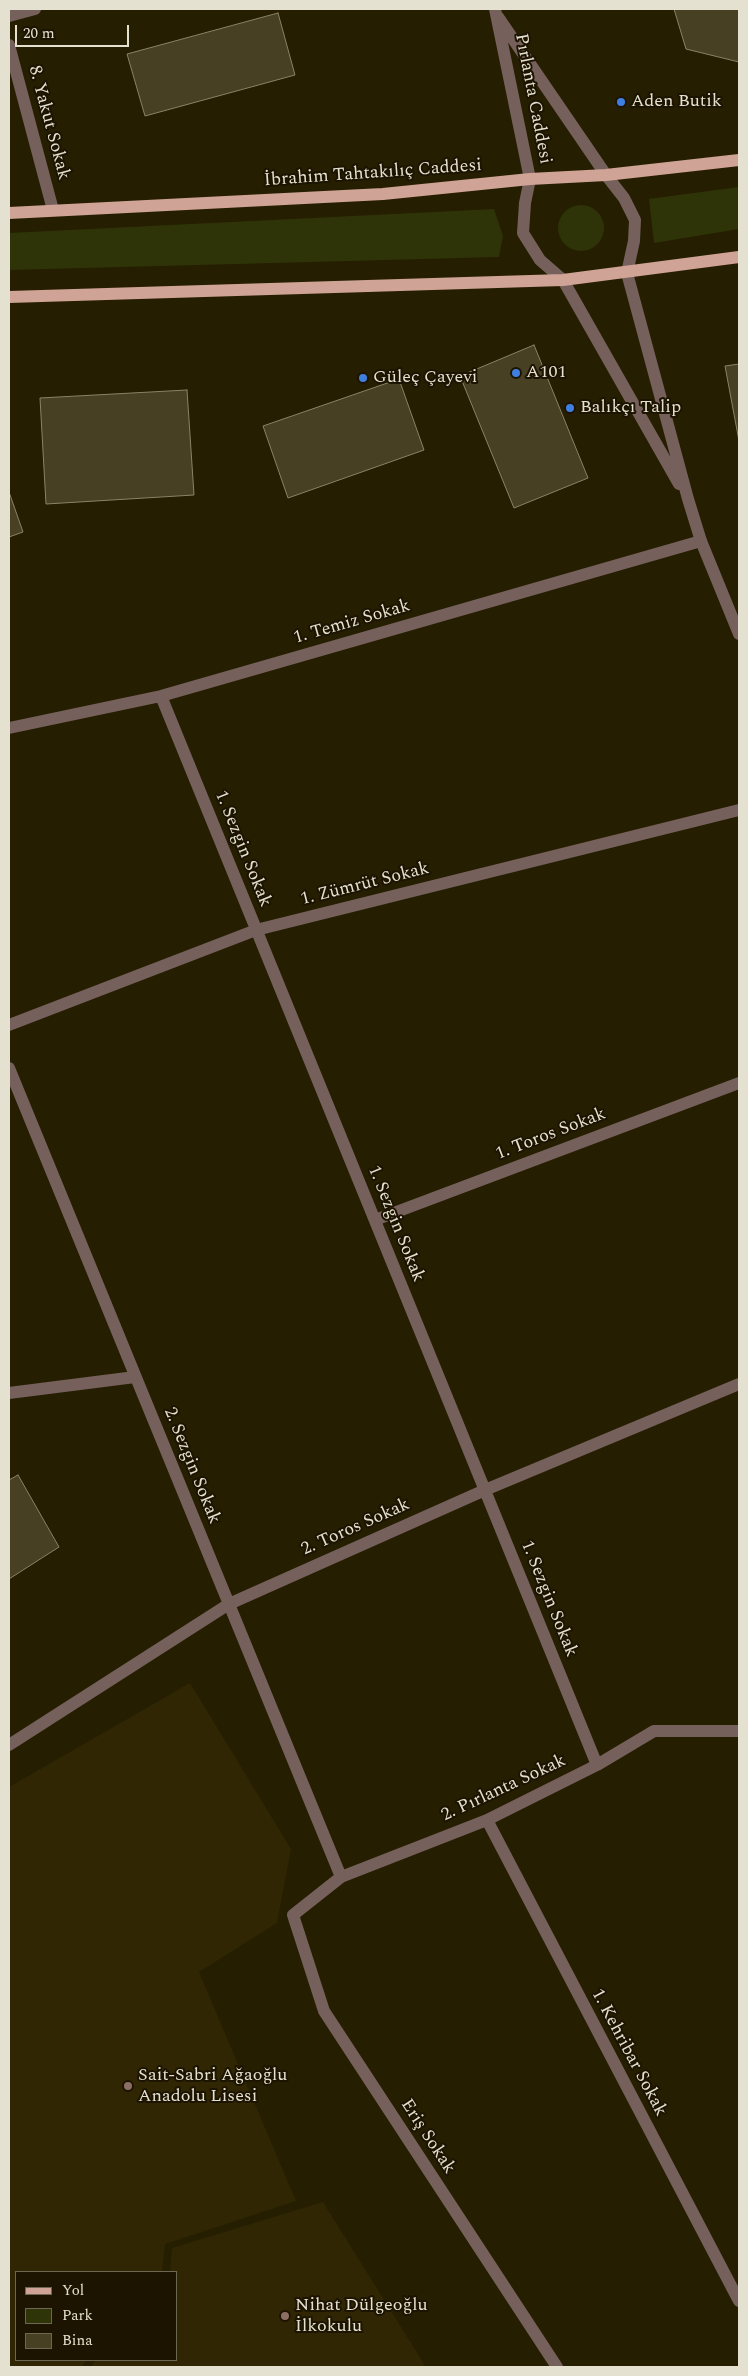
<!DOCTYPE html>
<meta charset="utf-8">
<style>
body{margin:0}
#map{position:relative;width:748px;height:2376px;overflow:hidden;background:#251e01;font-family:Spectral,serif}
canvas{display:block}
.frame{position:absolute;inset:0;border:10px solid #e5e1d0;pointer-events:none}
.legend{position:absolute;left:15px;top:2271px;width:162px;height:90px;box-sizing:border-box;background:#1c1400;border:1px solid #6c6653;margin:0;padding:6px 9px;list-style:none;font-size:15px;color:#e5e1d0}
.legend li{display:flex;align-items:center;gap:10px;height:25px}
.legend b{width:25px;border:1px solid #6c6653}
.scale{position:absolute;left:15px;top:25px;width:114px;height:22px;box-sizing:border-box;border:2px solid #e5e1d0;border-top:0;padding-left:6px;font-size:15px;line-height:18px;white-space:nowrap;color:#e5e1d0;-webkit-text-stroke:4px #1c1400;paint-order:stroke}
</style>
<div id="map">
<canvas width="748" height="2376"></canvas>
<div class="frame"></div>
<ul class="legend">
<li><b style="height:6px;background:#d0a397"></b>Yol</li>
<li><b style="height:14px;background:#2f3408"></b>Park</li>
<li><b style="height:14px;background:#484023"></b>Bina</li>
</ul>
<div class="scale">20 m</div>
</div>
<script>
const ctx = document.querySelector('canvas').getContext('2d');
ctx.lineJoin = 'round';
function fillPath(path, color) { ctx.fillStyle = color; ctx.fill(path, 'evenodd'); }
const poly = rows => new Path2D(rows.map(r => 'M' + r).join(''));
function stroke(path, color, width, dash) { ctx.strokeStyle = color; ctx.lineWidth = width; ctx.lineCap = dash ? 'butt' : 'round'; ctx.setLineDash(dash || []); ctx.stroke(path); }
function label(font, color, halo, rows, align = 'center') {
  ctx.font = font + ' Spectral,serif'; ctx.lineWidth = 4; ctx.setLineDash([]); ctx.textBaseline = 'middle'; ctx.strokeStyle = halo; ctx.fillStyle = color; for (const [text, x, y, turn = 0] of rows) {
    ctx.save(); ctx.translate(x, y); ctx.rotate((+turn || 0) * Math.PI / 180); ctx.textAlign = isNaN(turn) ? turn : align; if (halo) ctx.strokeText(text, 0, 0); ctx.fillText(text, 0, 0); ctx.restore();
  }
}
fillPath(poly([
 [190,1683,291,1849,277,1923,199,1972,296,2201,165,2244,162,2272,16,2272,16,2360,86,2360,82,2367,9,2367,9,1787],
 [323,2202,426,2367,91,2367,95,2361,99,2360,176,2360,176,2272,170,2272,172,2248]
]), '#302604');
fillPath(poly([
 [739,187,739,229,654,243,649,199],
 '558 228a23 23 0 1 1 46 0a23 23 0 1 1-46 0Z',
 [494,209,503,236,499,257,9,270,9,233]
]), '#2f3408');
const building = poly([
 [674,9,739,9,739,62,686,49,674,9],
 [278,13,295,75,145,116,127,54,278,13],
 [534,345,588,478,514,508,460,376,534,345],
 [739,364,739,441,725,366,739,364],
 [399,379,424,450,288,498,263,426,399,379],
 [187,390,194,495,46,504,40,398,187,390],
 [9,492,23,532,9,537,9,492],
 [18,1475,59,1547,9,1579,9,1480,18,1475]
]);
fillPath(building, '#484023');
stroke(building, '#8c8364', 1);
stroke(poly([
 [9,16,35,9],
 [9,45,53,210],
 [161,696,597,1765],
 [9,728,161,696,701,541],
 [9,1025,256,930,739,810],
 [9,1068,341,1877],
 [375,1220,739,1083],
 [9,1393,135,1377],
 [9,1745,229,1604,485,1490,739,1384],
 [487,1820,739,2301],
 [557,2367,324,2011,293,1915,341,1877,487,1820,597,1765,654,1731,739,1731]
]), '#76605b', 12);
stroke(poly([
 [495,9,530,179,525,203,523,233,540,260,563,280,679,484],
 [498,17,606,175,624,198,635,220,634,241,627,273,688,499,701,541,739,634]
]), '#76605b', 12);
stroke(poly([
 [9,213,383,194,530,179,606,175,739,160],
 [9,297,563,280,739,257]
]), '#d0a397', 12);
for (const [x, y, r, color] of [
 [621,102,5,"#3f7fe0"],
 [516,373,5,"#3f7fe0"],
 [363,378,5,"#3f7fe0"],
 [570,408,5,"#3f7fe0"],
 [128,2086,5,"#8d6e63"],
 [285,2316,5,"#8d6e63"]
]) { const dot = new Path2D(); dot.arc(x, y, r, 0, 2 * Math.PI); ctx.fillStyle = color; ctx.fill(dot); stroke(dot, '#1c1400', 2); }
label('18px', '#e5e1d0', '#1c1400', [
 ["Pırlanta Caddesi",532,99,79],
 ["8. Yakut Sokak",48,123,75],
 ["İbrahim Tahtakılıç Caddesi",373,174,-4],
 ["1. Temiz Sokak",352,623,-16],
 ["1. Sezgin Sokak",242,849,68],
 ["1. Zümrüt Sokak",365,885,-14],
 ["1. Toros Sokak",551,1135,-21],
 ["1. Sezgin Sokak",395,1224,68],
 ["2. Sezgin Sokak",191,1466,68],
 ["2. Toros Sokak",356,1528,-24],
 ["1. Sezgin Sokak",548,1599,68],
 ["2. Pırlanta Sokak",504,1789,-25],
 ["1. Kehribar Sokak",628,2053,62],
 ["Eriş Sokak",427,2137,57]
]);
label('18px', '#e5e1d0', '#1c1400', [
 ["Aden Butik",631,102],
 ["A101",526,373],
 ["Güleç Çayevi",373,378],
 ["Balıkçı Talip",580,408],
 ["Sait-Sabri Ağaoğlu",138,2076],
 ["Anadolu Lisesi",138,2097],
 ["Nihat Dülgeoğlu",295,2306],
 ["İlkokulu",295,2327]
], 'left');
</script>
